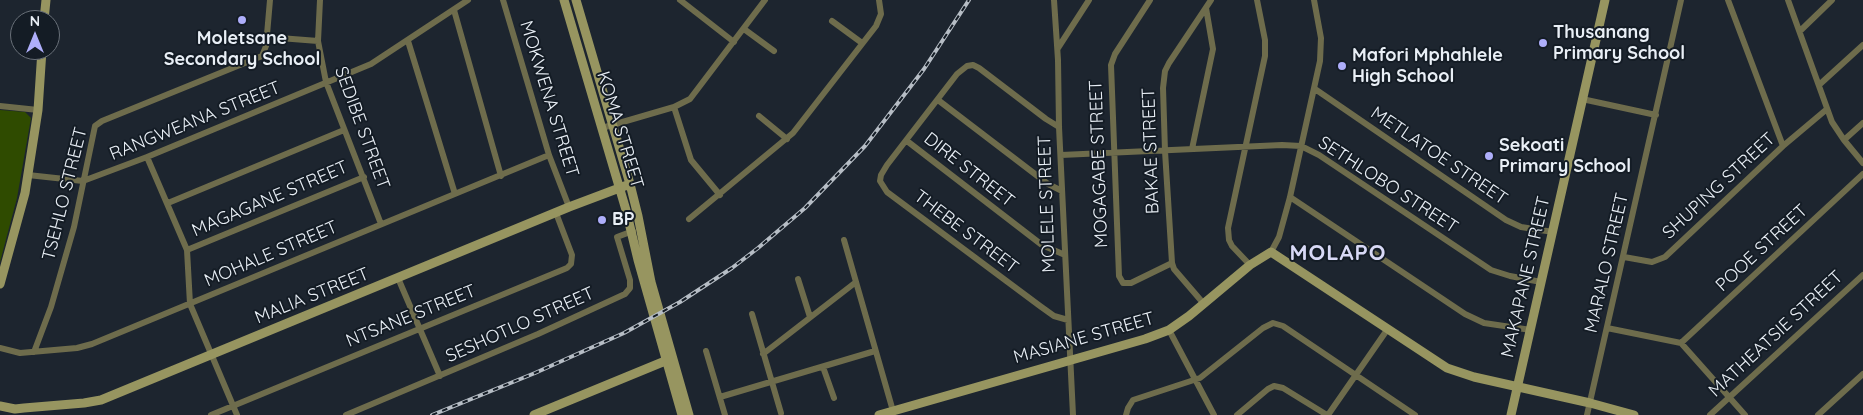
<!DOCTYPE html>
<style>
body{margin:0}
#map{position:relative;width:1863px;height:415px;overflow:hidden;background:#1d252f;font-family:Quicksand,sans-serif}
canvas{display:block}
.north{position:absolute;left:10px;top:10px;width:50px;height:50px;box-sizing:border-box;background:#141c25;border:1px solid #697079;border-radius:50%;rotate:0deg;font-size:14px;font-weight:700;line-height:20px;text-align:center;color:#e9eff6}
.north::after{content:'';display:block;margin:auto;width:18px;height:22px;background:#aeaefa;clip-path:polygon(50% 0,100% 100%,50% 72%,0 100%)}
</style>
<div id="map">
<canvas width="1863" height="415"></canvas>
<div class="north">N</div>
</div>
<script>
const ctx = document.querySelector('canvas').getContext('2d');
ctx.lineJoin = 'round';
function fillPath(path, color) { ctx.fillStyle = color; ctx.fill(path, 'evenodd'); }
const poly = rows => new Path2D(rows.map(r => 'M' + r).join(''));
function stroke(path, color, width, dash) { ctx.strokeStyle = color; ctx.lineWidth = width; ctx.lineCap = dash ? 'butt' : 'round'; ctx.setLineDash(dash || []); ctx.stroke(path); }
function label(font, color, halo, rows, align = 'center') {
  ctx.font = font + ' Quicksand,sans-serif'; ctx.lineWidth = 4; ctx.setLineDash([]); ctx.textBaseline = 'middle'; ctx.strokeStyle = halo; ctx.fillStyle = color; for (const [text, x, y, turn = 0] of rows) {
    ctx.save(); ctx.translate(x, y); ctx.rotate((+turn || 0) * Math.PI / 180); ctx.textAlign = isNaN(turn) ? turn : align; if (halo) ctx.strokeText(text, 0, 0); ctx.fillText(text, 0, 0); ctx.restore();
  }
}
fillPath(poly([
 [0,110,25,112,31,118,17,198,0,262]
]), '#2f4b00');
stroke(poly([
 [320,0,318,41,326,82,381,224],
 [503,0,549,155,569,207],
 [680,0,734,42],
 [1054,0,1058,60,1059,127,1073,415],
 [1150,0,1115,54,1111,65,1119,276,1123,283,1131,283,1172,263],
 [1728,0,1783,146],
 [1788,0,1832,122,1844,140,1863,163],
 [454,10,501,176],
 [832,21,862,43],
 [744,29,774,51],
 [1800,31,1832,0],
 [267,37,318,41],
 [408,41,455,194],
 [1058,48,1089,0],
 [1819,85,1863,45],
 [1315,89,1506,220,1521,227,1553,232],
 [1582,99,1656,115],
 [938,100,1048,184,1062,191],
 [0,106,38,110],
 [674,107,691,160,720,195],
 [759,116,787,139],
 [1059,127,1046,119,979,68,973,65,967,66,957,74,887,165,881,175,880,181,887,192,1040,306,1054,316,1068,320],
 [602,128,674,107,690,99,765,0],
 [1844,140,1863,123],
 [907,141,1042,245,1065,255],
 [1192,149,1213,49,1206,8],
 [1061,155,1282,145,1301,146,1319,155,1491,270,1510,276,1541,282],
 [147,157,187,250,190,304,237,415],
 [28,175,83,181,147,157,371,64,468,0],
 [1290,197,1465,314,1484,323,1531,330],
 [168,203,344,130],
 [689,219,793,133,876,26,881,14,879,0],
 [844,240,893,411],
 [187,250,364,177],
 [1271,252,1279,237,1290,197,1320,61,1321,38,1314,0],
 [1624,257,1652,262,1665,257,1783,146,1827,109],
 [1250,265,1232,246,1229,240,1228,228,1265,56,1265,40,1257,0],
 [398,278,440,376],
 [798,279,810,317],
 [1204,304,1174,269,1172,263,1165,151,1163,88,1165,71,1169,63,1211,0],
 [752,314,781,413],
 [1607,328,1681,343,1745,415],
 [1169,330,1214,415],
 [1681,343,1863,174],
 [0,348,20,353,77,348,92,344,549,155],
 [706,351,725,415],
 [34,352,51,307,74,227,95,126,102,121,262,56,266,46,270,0],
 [763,354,856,282],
 [823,367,834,398],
 [720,397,875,351],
 [211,415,567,268,571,264,572,255,556,213],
 [346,415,538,334,625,294,630,288,630,280,617,237,633,231],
 [1126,415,1128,408,1133,400,1200,378,1263,328,1273,323,1283,326,1415,415],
 [1237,415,1268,389,1274,386,1283,388,1327,415],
 [1328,415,1387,330],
 [1587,415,1681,0],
 [1710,415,1863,275],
 [1818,415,1863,374]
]), '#6e6c4c', 6);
stroke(poly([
 [564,0,626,210,638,260,682,415],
 [576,0,630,184,638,216,651,282,689,415],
 [44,20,46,0],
 [0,284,25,193,38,110,42,50],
 [0,406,15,409,24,408,84,403,101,400,569,207,630,184],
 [534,415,670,359],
 [879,415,1145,339,1169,330,1189,316,1250,265,1271,252,1447,368,1474,377,1590,403,1634,415],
 [1511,415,1605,0]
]), '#979560', 9);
const rail = poly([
 [432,415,535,373,624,333,680,302,732,268,758,248,805,208,865,146,924,69,969,0]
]);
stroke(rail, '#b6bdc5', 4);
stroke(rail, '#141c25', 2, [5.5]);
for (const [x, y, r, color] of [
 [242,20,5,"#aeaefa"],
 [1543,43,5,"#aeaefa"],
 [1342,66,5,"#aeaefa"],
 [1489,156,5,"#aeaefa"],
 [602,220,5,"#aeaefa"]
]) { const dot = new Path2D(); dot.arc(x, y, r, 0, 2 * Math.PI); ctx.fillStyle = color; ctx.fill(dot); stroke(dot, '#141c25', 2); }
label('bold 18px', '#e9eff6', '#141c25', [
 ["Thusanang",1553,33],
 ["Primary School",1553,54],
 ["Moletsane",242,39,"center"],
 ["Secondary School",242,60,"center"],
 ["Mafori Mphahlele",1352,56],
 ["High School",1352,77],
 ["Sekoati",1499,146],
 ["Primary School",1499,167],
 ["BP",612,220]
], 'left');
label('18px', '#e9eff6', '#141c25', [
 ["MOKWENA STREET",549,99,73],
 ["RANGWEANA STREET",195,121,-22],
 ["SEDIBE STREET",362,128,70],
 ["KOMA STREET",620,130,73],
 ["BAKAE STREET",1151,151,-92],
 ["METLATOE STREET",1439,156,34],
 ["MOGAGABE STREET",1099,164,-92],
 ["DIRE STREET",969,170,38],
 ["SETHLOBO STREET",1388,185,33],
 ["SHUPING STREET",1719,186,-43],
 ["TSEHLO STREET",65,194,-76],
 ["MAGAGANE STREET",270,199,-23],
 ["MOLELE STREET",1047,204,-92],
 ["THEBE STREET",966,232,37],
 ["POOE STREET",1762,248,-43],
 ["MOHALE STREET",271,254,-23],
 ["MARALO STREET",1607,263,-77],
 ["MAKAPANE STREET",1526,277,-77],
 ["MALIA STREET",312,296,-22],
 ["NTSANE STREET",411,316,-22],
 ["SESHOTLO STREET",520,325,-24],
 ["MATHEATSIE STREET",1776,334,-43],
 ["MASIANE STREET",1084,338,-16]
]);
ctx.letterSpacing = '1px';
label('bold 22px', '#d8d9f6', '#141c25', [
 ["MOLAPO",1338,253]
]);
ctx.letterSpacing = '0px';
</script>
